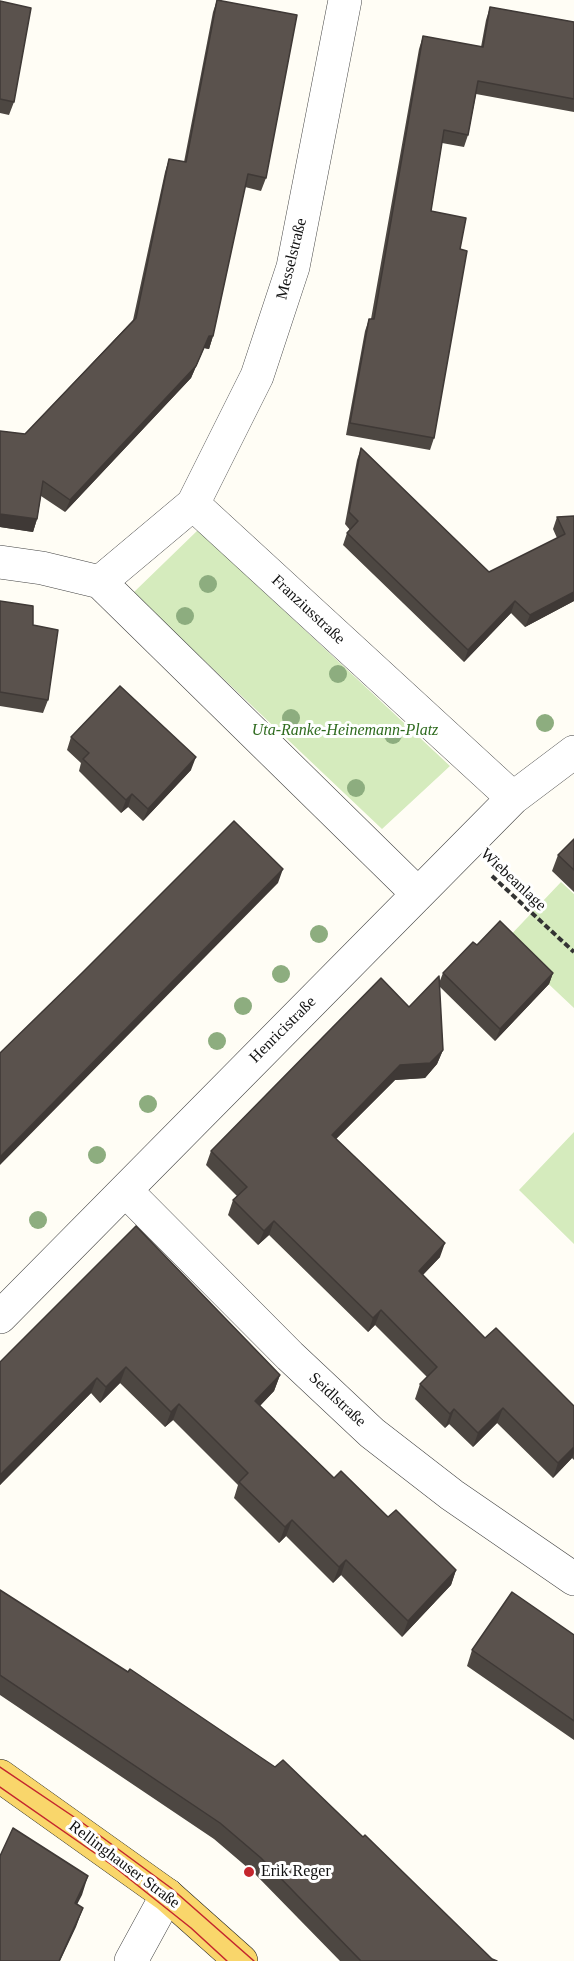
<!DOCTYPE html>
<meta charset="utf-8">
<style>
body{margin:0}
canvas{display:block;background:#fffdf5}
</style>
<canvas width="574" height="1961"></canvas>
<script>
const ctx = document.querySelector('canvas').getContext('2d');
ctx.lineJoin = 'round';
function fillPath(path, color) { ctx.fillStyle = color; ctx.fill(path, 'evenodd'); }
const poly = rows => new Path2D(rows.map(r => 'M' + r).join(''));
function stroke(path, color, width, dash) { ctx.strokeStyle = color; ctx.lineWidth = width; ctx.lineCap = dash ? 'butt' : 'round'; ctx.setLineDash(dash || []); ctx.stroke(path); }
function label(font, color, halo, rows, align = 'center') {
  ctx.font = font + ' "Times New Roman",serif'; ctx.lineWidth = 6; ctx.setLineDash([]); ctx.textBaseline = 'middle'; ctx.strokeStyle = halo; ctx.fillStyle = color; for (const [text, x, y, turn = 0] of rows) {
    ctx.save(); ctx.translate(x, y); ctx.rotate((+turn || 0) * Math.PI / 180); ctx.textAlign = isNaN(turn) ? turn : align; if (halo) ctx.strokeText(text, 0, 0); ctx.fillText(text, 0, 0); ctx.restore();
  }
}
fillPath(poly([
 [198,530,450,766,382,829,133,593],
 [561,882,574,894,574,1008,504,942],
 [574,1132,574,1244,519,1190]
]), '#d5ebbd');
const minor = poly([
 [193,504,513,798],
 [0,562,42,568,100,582,418,894],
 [100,582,193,504,257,376,293,267,345,0],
 [126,1191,290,1356,372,1433,452,1495,574,1579],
 [0,1317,513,798,574,752],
 [131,1961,167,1895]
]);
const major = poly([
 [0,1776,167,1895,241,1961]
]);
stroke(minor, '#444', 34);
stroke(major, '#222', 34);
stroke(poly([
 [492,876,574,952]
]), '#333', 4, [6, 3]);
stroke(minor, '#fff', 33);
stroke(major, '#f9d66b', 33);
stroke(poly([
 [0,1767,80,1821,171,1888,254,1961],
 [0,1787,112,1865,191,1928,227,1961]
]), '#c4262e', 1.5);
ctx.fillStyle = '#8dad7f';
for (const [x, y] of [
 [208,584],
 [185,616],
 [338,674],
 [291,718],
 [545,723],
 [393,735],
 [356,788],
 [319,934],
 [281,974],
 [243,1006],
 [217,1041],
 [148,1104],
 [97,1155],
 [38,1220]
]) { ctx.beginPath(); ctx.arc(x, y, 9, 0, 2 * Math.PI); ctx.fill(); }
fillPath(poly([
 [217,0,266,178,261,191,245,187,213,336,209,349,204,348,191,378,65,512,41,496,37,519,33,532,0,527,0,431,25,434,133,320,165,172,169,159,184,162,213,12],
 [0,1,14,102,9,115,0,113],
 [490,7,574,22,574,112,476,94,468,135,464,147,442,143,431,211,460,249,434,438,430,450,346,435,365,331,369,319,371,319,419,49,423,36,481,47,486,20],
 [361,448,489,572,557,538,553,529,557,517,574,516,574,601,525,627,511,613,464,662,343,545,347,533,350,530,345,524,357,460],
 [0,601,33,625,48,700,43,713,0,706],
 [71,737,191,770,143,821,128,807,121,813,79,771,81,763,67,750],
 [574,839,574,892,552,871,558,855],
 [477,945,553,973,549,984,495,1041,439,986,443,1050,437,1064,425,1078,395,1080,336,1139,440,1257,423,1275,485,1338,574,1406,574,1460,572,1458,553,1478,497,1423,473,1447,449,1424,445,1428,415,1399,420,1384,427,1377,375,1325,368,1332,269,1235,258,1245,228,1215,233,1200,237,1196,206,1165,211,1151,409,1007,439,983,443,973],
 [136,1226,280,1375,274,1391,260,1406,334,1478,388,1517,456,1570,451,1585,402,1637,341,1575,333,1583,286,1536,279,1543,234,1498,238,1485,173,1420,165,1427,120,1383,100,1403,91,1393,0,1485,0,1362],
 [0,1590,492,1959,497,1961,340,1961,255,1874,214,1839,0,1695],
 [574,1635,574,1740,467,1666,472,1650]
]), '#4d4742');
fillPath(poly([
 [209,336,213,336,209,349,204,348,191,378,65,512,70,500],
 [0,514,37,519,33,532,0,527],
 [574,592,574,601,525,627,530,615],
 [515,601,511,613,464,662,468,650],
 [196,757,191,770,143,821,148,809],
 [132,794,128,807,121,813,126,800],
 [283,869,278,883,0,1165,0,1157],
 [553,973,549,984,495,1041,500,1029],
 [443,1050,437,1064,425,1078,395,1080,326,1149,332,1135,400,1065],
 [274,1221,269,1235,258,1245,264,1231],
 [445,1243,440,1257,413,1285,419,1271],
 [381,1310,375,1325,368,1332,373,1318],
 [126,1367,120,1383,100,1403,106,1387],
 [280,1375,274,1391,249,1417,255,1401],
 [97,1378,91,1393,0,1485,0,1475],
 [179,1404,173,1420,165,1427,171,1412],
 [503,1408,497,1423,473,1447,478,1433],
 [454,1409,449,1424,445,1428,450,1414],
 [574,1447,574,1453,572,1458,553,1478,558,1463],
 [292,1520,286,1536,279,1543,285,1527],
 [346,1560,341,1575,333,1583,339,1567],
 [456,1570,451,1585,402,1637,408,1621],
 [88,1876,82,1895,68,1922,75,1903],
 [83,1908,76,1927,60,1961,59,1961]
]), '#3f3936');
const building = poly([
 [217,0,297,15,266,178,248,174,213,336,209,336,196,366,70,500,43,481,37,519,0,514,0,431,25,434,136,318,169,159,186,162,217,0],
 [0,1,31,8,14,102,0,99,0,1],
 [490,7,574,22,574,99,478,81,468,135,444,130,431,211,466,218,460,249,467,251,434,438,350,423,369,319,374,319,423,36,483,47,490,7],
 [361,448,489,572,565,534,557,517,574,516,574,592,530,615,515,601,468,650,347,533,358,521,349,512,361,448],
 [0,601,33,606,33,625,58,630,48,700,0,692,0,601],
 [120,686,196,757,148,809,132,794,126,800,83,759,89,753,71,737,120,686],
 [234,821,283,869,0,1157,0,1053,83,972,234,821],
 [574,839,574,870,558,855,574,839],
 [500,921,553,973,500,1029,443,973,473,942,477,945,500,921],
 [439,976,443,1050,430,1063,400,1065,332,1135,445,1243,419,1271,485,1338,496,1328,574,1406,574,1447,558,1463,503,1408,478,1433,454,1409,450,1414,420,1384,437,1367,381,1310,373,1318,274,1221,264,1231,233,1200,247,1187,211,1151,381,978,409,1007,439,976],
 [136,1226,280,1375,255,1401,334,1478,341,1471,388,1517,396,1510,456,1570,408,1621,346,1560,339,1567,292,1520,285,1527,239,1482,248,1473,179,1404,171,1412,126,1367,106,1387,97,1378,0,1475,0,1362,136,1226],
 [0,1590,128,1672,130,1669,275,1767,283,1760,363,1837,365,1835,492,1959,497,1961,361,1961,261,1858,220,1823,0,1675,0,1590],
 [512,1592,574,1635,574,1721,472,1650,512,1592],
 [13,1828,88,1876,75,1903,83,1908,59,1961,0,1961,0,1856,13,1828]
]);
fillPath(building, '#5a524d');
stroke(building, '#3f3936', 1.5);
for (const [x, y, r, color] of [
 [249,1872,6,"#c4262e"]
]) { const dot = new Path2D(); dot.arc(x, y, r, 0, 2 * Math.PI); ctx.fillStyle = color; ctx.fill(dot); stroke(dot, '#fff', 2); }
label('16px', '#111', '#fff', [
 ["Messelstraße",292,259,-76],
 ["Franziusstraße",308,610,43],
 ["Wiebeanlage",513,880,43],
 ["Henricistraße",283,1030,-45],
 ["Seidlstraße",337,1400,43],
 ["Rellinghauser Straße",124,1865,37]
]);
label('italic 16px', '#2f6b1f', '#fff', [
 ["Uta-Ranke-Heinemann-Platz",345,731]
]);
label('16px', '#111', '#fff', [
 ["Erik Reger",261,1872]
], 'left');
</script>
